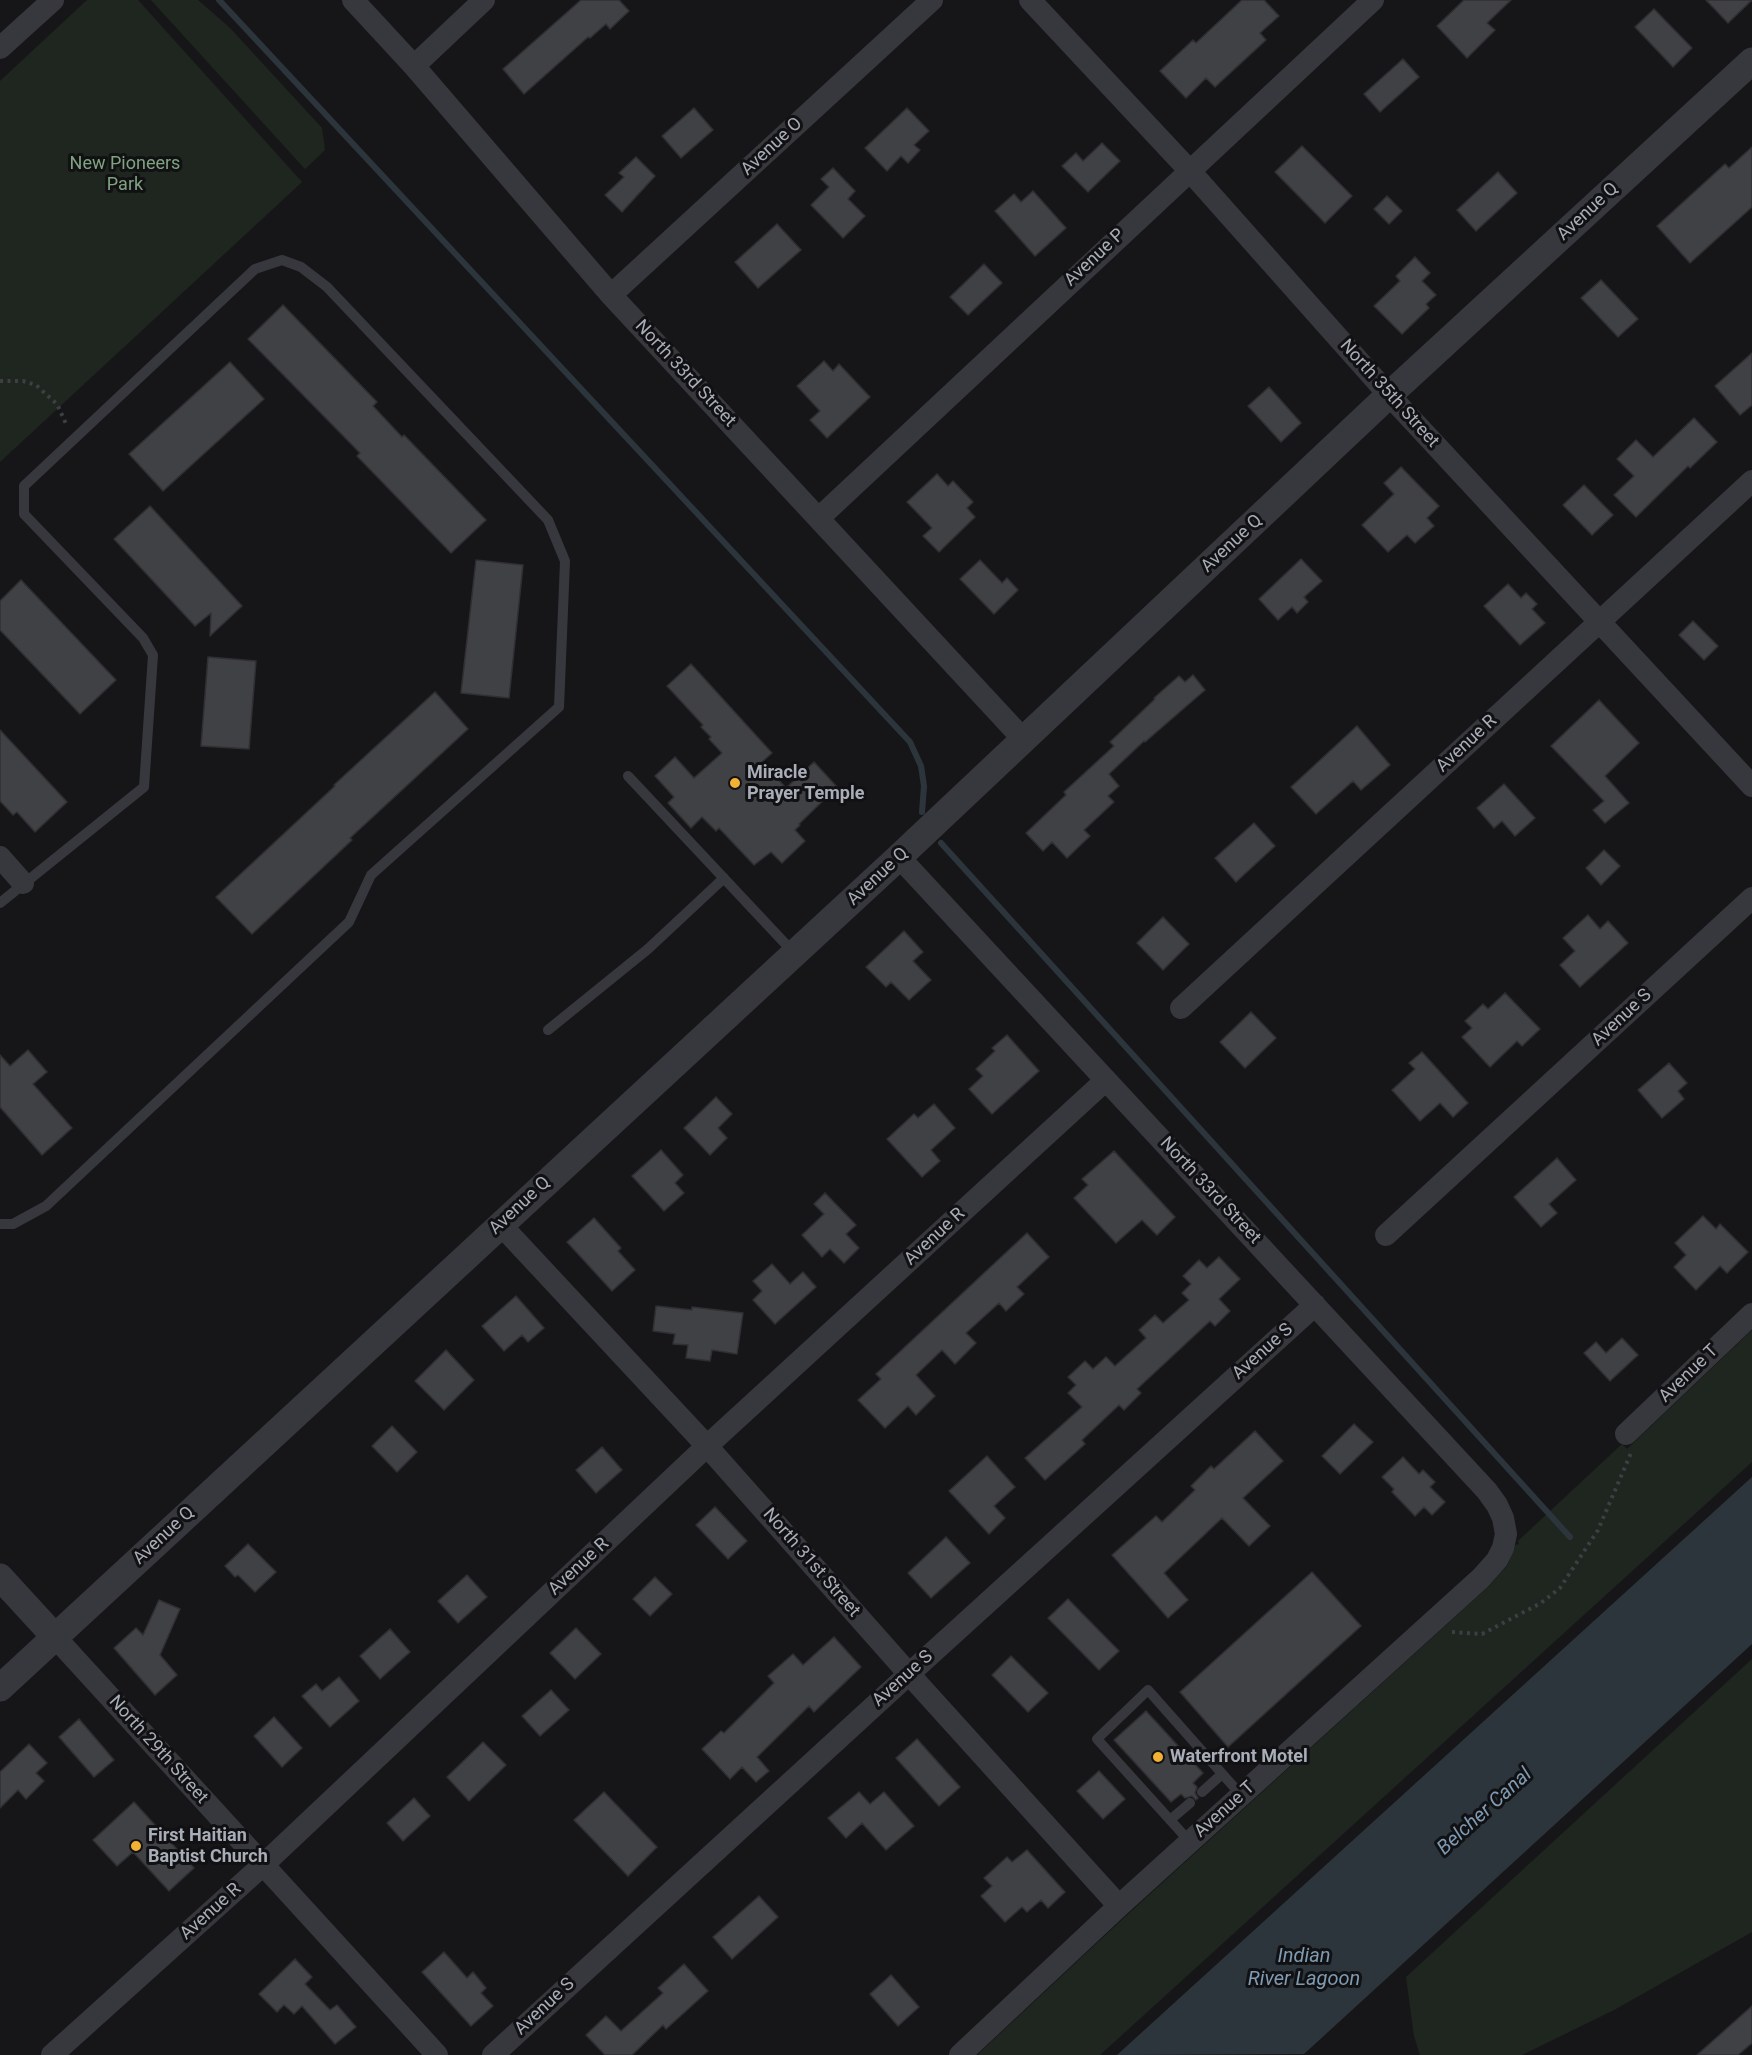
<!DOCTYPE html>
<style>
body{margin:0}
canvas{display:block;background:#161618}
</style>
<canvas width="1752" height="2055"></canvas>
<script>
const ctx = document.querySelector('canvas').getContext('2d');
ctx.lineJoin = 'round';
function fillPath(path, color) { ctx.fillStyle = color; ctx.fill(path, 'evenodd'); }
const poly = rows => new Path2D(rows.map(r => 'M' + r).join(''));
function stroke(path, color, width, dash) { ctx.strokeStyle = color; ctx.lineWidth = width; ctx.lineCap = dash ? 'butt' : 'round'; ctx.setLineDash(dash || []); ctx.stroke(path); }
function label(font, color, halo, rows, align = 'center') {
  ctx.font = font + ' Roboto,sans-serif'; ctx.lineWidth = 6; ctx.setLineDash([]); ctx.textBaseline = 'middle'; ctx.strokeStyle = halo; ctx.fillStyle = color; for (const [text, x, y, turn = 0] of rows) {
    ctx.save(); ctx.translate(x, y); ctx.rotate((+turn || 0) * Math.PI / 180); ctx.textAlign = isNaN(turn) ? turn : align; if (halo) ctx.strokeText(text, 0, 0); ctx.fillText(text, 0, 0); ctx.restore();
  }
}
fillPath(poly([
 [87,0,138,0,302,182,0,462,0,81],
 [151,0,198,0,230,28,322,128,325,150,305,169],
 [1752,1330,1752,1462,1100,2055,977,2055,1127,1915,1489,1586,1507,1566,1515,1545,1519,1544,1518,1541,1622,1444,1627,1449],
 [1752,1659,1752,1932,1614,2010,1522,2055,1420,2055,1414,2036,1406,1977]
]), '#1e261f');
fillPath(poly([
 [1752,1477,1752,1644,1304,2054,1117,2055]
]), '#2c353c');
stroke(poly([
 [219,0,910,742,921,766,924,786,922,812],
 [941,843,1570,1537]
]), '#2c353c', 6);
const building = poly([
 [581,0,619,0,629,11,610,29,606,24,590,38,588,37,524,94,503,69,581,0],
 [1242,0,1264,0,1279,16,1260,33,1266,40,1215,87,1206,78,1186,98,1160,71,1193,40,1196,43,1242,0],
 [1464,0,1511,0,1487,23,1495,30,1467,58,1437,26,1464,0],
 [1706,0,1752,0,1728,23,1706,0],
 [1654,9,1692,48,1673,67,1635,27,1654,9],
 [1403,59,1419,77,1380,112,1364,94,1403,59],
 [694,108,713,130,681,158,662,136,694,108],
 [907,108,929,131,914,145,920,150,908,163,901,156,887,171,865,148,907,108],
 [1102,143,1120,161,1088,192,1062,166,1076,153,1083,161,1102,143],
 [1302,146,1352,196,1325,223,1275,172,1302,146],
 [1752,147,1752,207,1690,263,1657,226,1725,164,1729,168,1752,147],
 [636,157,655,176,622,212,605,195,624,177,619,173,636,157],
 [833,168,855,191,848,199,865,216,843,238,811,205,829,187,821,179,833,168],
 [1498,172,1517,193,1476,231,1457,210,1498,172],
 [1033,191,1066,228,1035,256,995,211,1014,194,1021,202,1033,191],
 [1387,196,1402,211,1389,224,1374,209,1387,196],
 [777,224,801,250,758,288,735,262,777,224],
 [1415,257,1430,273,1422,281,1436,295,1426,304,1429,308,1402,334,1374,306,1400,281,1396,276,1415,257],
 [984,264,1002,283,968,315,950,297,984,264],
 [1601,280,1638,319,1618,337,1581,298,1601,280],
 [283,305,377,402,373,406,402,437,404,435,486,520,451,553,357,456,360,453,248,339,283,305],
 [1752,353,1752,405,1740,415,1715,386,1752,353],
 [824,361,833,371,839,364,870,397,827,438,810,420,820,411,797,386,824,361],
 [230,362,264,399,163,491,129,454,230,362],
 [1269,387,1301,423,1281,442,1248,406,1269,387],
 [1694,418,1717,442,1690,468,1688,466,1636,517,1614,495,1634,476,1617,459,1636,440,1653,457,1694,418],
 [1401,467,1439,506,1427,518,1434,526,1415,543,1407,535,1388,552,1362,525,1394,494,1384,483,1401,467],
 [937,474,948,486,953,481,973,502,967,508,975,517,939,552,923,536,932,528,907,502,937,474],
 [1584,485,1613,515,1592,535,1563,505,1584,485],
 [150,506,242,606,210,636,211,613,195,626,114,539,150,506],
 [1301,559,1322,581,1304,597,1308,602,1297,613,1292,607,1278,620,1259,599,1301,559],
 [476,560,523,565,509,698,461,693,476,560],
 [980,560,1002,583,1007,578,1018,590,994,614,960,579,980,560],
 [21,580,116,680,80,714,0,630,0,601,21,580],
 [1508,584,1521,598,1526,593,1537,604,1532,609,1545,623,1520,645,1484,606,1508,584],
 [1693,621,1718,646,1704,660,1679,635,1693,621],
 [208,657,256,661,249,749,201,746,208,657],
 [691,664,772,753,762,762,786,788,814,762,837,787,799,824,800,825,795,830,805,841,782,863,771,852,754,865,719,828,716,831,702,817,691,828,668,803,674,797,655,776,675,757,694,778,722,753,709,739,711,737,701,727,703,725,667,686,691,664],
 [1193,675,1205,690,1145,742,1144,741,1109,774,1119,786,1108,796,1114,802,1084,830,1090,836,1067,858,1052,842,1043,851,1026,833,1066,795,1064,792,1114,746,1110,742,1155,699,1154,698,1179,676,1185,682,1193,675],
 [435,692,468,729,350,838,352,840,252,934,216,897,335,786,334,785,435,692],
 [1599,700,1639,743,1605,776,1629,803,1605,823,1593,810,1604,801,1551,746,1599,700],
 [1357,726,1390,765,1361,790,1353,781,1316,814,1291,787,1357,726],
 [0,730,67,802,35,832,17,812,13,815,0,801,0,730],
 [1504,784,1535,818,1515,836,1502,821,1494,828,1477,808,1504,784],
 [1254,823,1275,846,1236,882,1215,858,1254,823],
 [1604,850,1620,866,1601,885,1586,868,1604,850],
 [1588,915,1600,929,1608,921,1628,943,1580,987,1560,965,1575,951,1563,938,1588,915],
 [1163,917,1189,944,1163,970,1137,943,1163,917],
 [904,931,923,952,913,961,931,980,909,1000,891,982,886,987,866,967,904,931],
 [1505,993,1540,1029,1522,1046,1517,1041,1490,1067,1462,1037,1472,1028,1465,1021,1483,1004,1488,1009,1505,993],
 [1251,1012,1276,1038,1245,1068,1220,1042,1251,1012],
 [1007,1035,1039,1071,992,1114,969,1089,983,1076,976,1069,995,1051,992,1048,1007,1035],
 [28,1050,47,1072,33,1084,72,1128,42,1155,0,1107,0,1055,10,1066,28,1050],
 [1422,1052,1468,1103,1453,1117,1440,1103,1420,1121,1392,1090,1415,1069,1409,1063,1422,1052],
 [1669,1063,1687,1083,1678,1091,1684,1099,1662,1118,1638,1090,1669,1063],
 [716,1097,732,1114,718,1128,727,1138,710,1155,684,1128,716,1097],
 [934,1104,955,1128,931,1150,940,1161,922,1177,887,1139,914,1114,918,1118,934,1104],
 [661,1150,683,1175,675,1183,684,1193,664,1211,632,1176,661,1150],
 [1114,1151,1175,1217,1157,1235,1142,1220,1116,1243,1074,1198,1088,1185,1082,1179,1114,1151],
 [1557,1158,1576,1180,1549,1204,1557,1213,1541,1227,1514,1197,1557,1158],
 [825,1193,856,1225,846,1234,859,1248,844,1263,830,1249,822,1257,802,1235,824,1214,814,1204,825,1193],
 [1703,1216,1716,1229,1720,1224,1748,1252,1727,1273,1720,1266,1696,1290,1674,1267,1686,1255,1675,1243,1703,1216],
 [594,1218,621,1248,618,1251,635,1270,612,1291,567,1242,594,1218],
 [1027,1233,1049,1257,1017,1287,1024,1294,1006,1311,999,1303,966,1333,976,1343,955,1364,942,1350,916,1375,935,1396,916,1415,908,1406,885,1428,858,1400,881,1379,876,1374,1027,1233],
 [1219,1257,1240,1279,1219,1299,1230,1311,1215,1326,1210,1321,1137,1389,1141,1393,1124,1410,1119,1405,1082,1440,1085,1444,1045,1480,1025,1458,1082,1407,1068,1393,1076,1385,1068,1377,1085,1361,1093,1369,1106,1357,1115,1366,1146,1338,1139,1330,1155,1315,1163,1323,1189,1300,1182,1293,1191,1284,1183,1276,1199,1260,1207,1268,1219,1257],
 [772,1264,790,1284,803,1272,816,1287,775,1324,753,1300,762,1291,753,1281,772,1264],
 [516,1296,544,1328,528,1342,522,1335,504,1351,482,1326,516,1296],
 [656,1306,692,1310,692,1307,743,1313,737,1354,712,1350,710,1361,686,1358,688,1345,673,1344,675,1334,653,1331,656,1306],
 [1622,1338,1638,1355,1610,1381,1584,1353,1596,1342,1606,1353,1622,1338],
 [446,1350,474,1380,444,1410,415,1381,446,1350],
 [1354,1424,1373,1442,1340,1474,1322,1456,1354,1424],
 [392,1426,417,1452,397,1472,372,1446,392,1426],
 [1255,1431,1283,1461,1243,1498,1270,1526,1249,1546,1222,1518,1164,1573,1188,1600,1168,1618,1112,1555,1156,1516,1162,1522,1195,1490,1191,1486,1211,1466,1214,1469,1255,1431],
 [602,1447,622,1470,596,1493,576,1470,602,1447],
 [987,1456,1015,1487,994,1506,1005,1518,989,1534,949,1491,987,1456],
 [1403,1457,1419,1474,1423,1470,1435,1482,1430,1487,1445,1502,1432,1515,1424,1507,1415,1516,1392,1492,1394,1489,1382,1477,1403,1457],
 [715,1507,747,1541,728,1559,696,1525,715,1507],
 [946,1537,970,1563,931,1598,908,1573,946,1537],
 [248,1544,276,1572,255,1592,238,1575,235,1577,225,1566,248,1544],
 [1312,1572,1361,1626,1228,1747,1180,1692,1312,1572],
 [467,1575,487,1597,458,1623,438,1601,467,1575],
 [655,1577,672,1594,650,1616,633,1599,655,1577],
 [1068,1599,1119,1651,1099,1670,1048,1618,1068,1599],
 [159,1600,180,1609,160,1655,177,1675,155,1695,114,1648,136,1628,143,1635,159,1600],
 [576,1628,601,1654,575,1679,550,1653,576,1628],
 [390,1629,410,1652,380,1679,360,1656,390,1629],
 [834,1637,861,1667,814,1712,809,1706,757,1757,769,1771,756,1782,742,1767,730,1779,702,1749,721,1731,724,1733,774,1683,768,1676,793,1654,803,1665,834,1637],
 [1011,1656,1048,1693,1028,1712,992,1675,1011,1656],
 [339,1677,359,1701,330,1727,302,1696,316,1684,322,1691,339,1677],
 [551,1690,569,1710,540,1736,522,1716,551,1690],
 [1146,1711,1203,1773,1193,1783,1197,1787,1195,1793,1198,1798,1196,1800,1192,1796,1185,1798,1181,1794,1171,1802,1114,1740,1146,1711],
 [274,1717,302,1748,282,1767,254,1736,274,1717],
 [79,1719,114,1760,94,1777,59,1737,79,1719],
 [917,1739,960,1787,939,1806,896,1758,917,1739],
 [483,1742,506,1765,469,1801,447,1777,483,1742],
 [29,1744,47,1763,36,1773,44,1781,26,1799,18,1790,0,1808,0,1772,29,1744],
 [1099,1771,1125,1799,1103,1819,1077,1791,1099,1771],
 [604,1792,657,1847,628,1876,574,1820,604,1792],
 [859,1792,870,1804,884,1792,914,1826,886,1850,862,1823,846,1838,828,1818,859,1792],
 [414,1798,430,1816,403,1841,387,1823,414,1798],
 [134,1802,194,1868,169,1891,133,1852,117,1866,93,1840,134,1802],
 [1027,1850,1065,1892,1048,1908,1041,1900,1027,1912,1022,1907,1005,1922,981,1896,992,1886,984,1878,1007,1857,1012,1862,1027,1850],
 [759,1896,778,1917,732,1959,713,1937,759,1896],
 [444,1952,467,1978,473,1972,486,1988,481,1993,493,2006,471,2026,422,1972,444,1952],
 [295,1959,312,1977,305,1984,330,2010,337,2005,356,2027,335,2044,302,2006,294,2014,284,2005,277,2012,259,1994,295,1959],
 [684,1964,708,1991,666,2029,663,2025,632,2055,605,2055,586,2035,606,2016,621,2031,663,1993,658,1988,684,1964],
 [891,1975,919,2007,898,2026,870,1994,891,1975],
 [1752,2006,1752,2043,1738,2055,1697,2055,1752,2006]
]);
fillPath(building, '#404145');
stroke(building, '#303034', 1.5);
stroke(poly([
 [0,381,23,381,36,385,57,404,67,426],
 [1452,1632,1482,1634,1541,1603,1560,1588,1598,1530,1631,1453]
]), '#3d3f44', 4, [3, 4.5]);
stroke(poly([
 [628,776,794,953],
 [0,903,144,787,153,655,143,638,24,514,24,486,255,269,282,260,301,267,327,287,548,520,565,561,559,707,371,875,349,922,46,1206,13,1224,0,1224],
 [548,1030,648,949,724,878],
 [1202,1792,1222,1774],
 [1170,1820,1190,1803],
 [1190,1842,1097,1739,1148,1690,1241,1795]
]), '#37383d', 10);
stroke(poly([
 [353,0,414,66,611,295,1024,740],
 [1030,0,1189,170,1389,395,1752,786],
 [0,48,53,0],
 [414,66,484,0],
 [611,295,932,0],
 [819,518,1373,0],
 [0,857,23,883],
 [899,857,1487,1491,1497,1505,1503,1518,1506,1534,1503,1548,1497,1560,1481,1578,1119,1906,960,2055],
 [1181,1008,1752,481],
 [500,1224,707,1446,909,1674,1119,1906],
 [1386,1235,1752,898],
 [1626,1434,1752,1314],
 [55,1637,437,2055],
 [52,2055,263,1865,707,1446,1106,1080],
 [493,2055,909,1674,1315,1305]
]), '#37383d', 22);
stroke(poly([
 [0,1577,55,1637],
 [0,1688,899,857,1389,395,1752,61]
]), '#37383d', 27);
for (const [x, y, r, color] of [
 [735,783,6,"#f2b134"],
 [1158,1757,6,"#f2b134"],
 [136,1846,6,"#f2b134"]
]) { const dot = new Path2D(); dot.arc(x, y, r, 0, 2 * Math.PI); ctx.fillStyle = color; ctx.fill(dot); stroke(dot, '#111113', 2); }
label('18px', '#a8adb8', '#111113', [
 ["Avenue O",772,147,-43],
 ["Avenue Q",1588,212,-43],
 ["Avenue P",1095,258,-43],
 ["North 33rd Street",685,374,47],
 ["North 35th Street",1389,394,48],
 ["Avenue Q",1232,544,-43],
 ["Avenue R",1467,744,-43],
 ["Avenue Q",878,877,-43],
 ["Avenue S",1622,1018,-43],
 ["North 33rd Street",1210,1191,47],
 ["Avenue Q",520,1206,-43],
 ["Avenue R",935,1237,-43],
 ["Avenue S",1263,1352,-42],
 ["Avenue T",1689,1374,-44],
 ["Avenue Q",164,1536,-43],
 ["North 31st Street",811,1563,49],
 ["Avenue R",579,1567,-43],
 ["Avenue S",903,1679,-42],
 ["North 29th Street",158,1750,48],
 ["Avenue T",1225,1810,-42],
 ["Avenue R",211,1912,-42],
 ["Avenue S",545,2007,-43]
]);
label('18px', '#7fa381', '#111113', [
 ["New Pioneers",125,164],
 ["Park",125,185]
]);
label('bold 18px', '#a8adb8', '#111113', [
 ["Miracle",747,773],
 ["Prayer Temple",747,794],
 ["Waterfront Motel",1170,1757],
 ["First Haitian",148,1836],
 ["Baptist Church",148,1857]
], 'left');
label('italic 20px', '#7f9bb3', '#111113', [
 ["Belcher Canal",1485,1812,-42],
 ["Indian",1304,1957],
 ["River Lagoon",1304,1980]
]);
</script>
